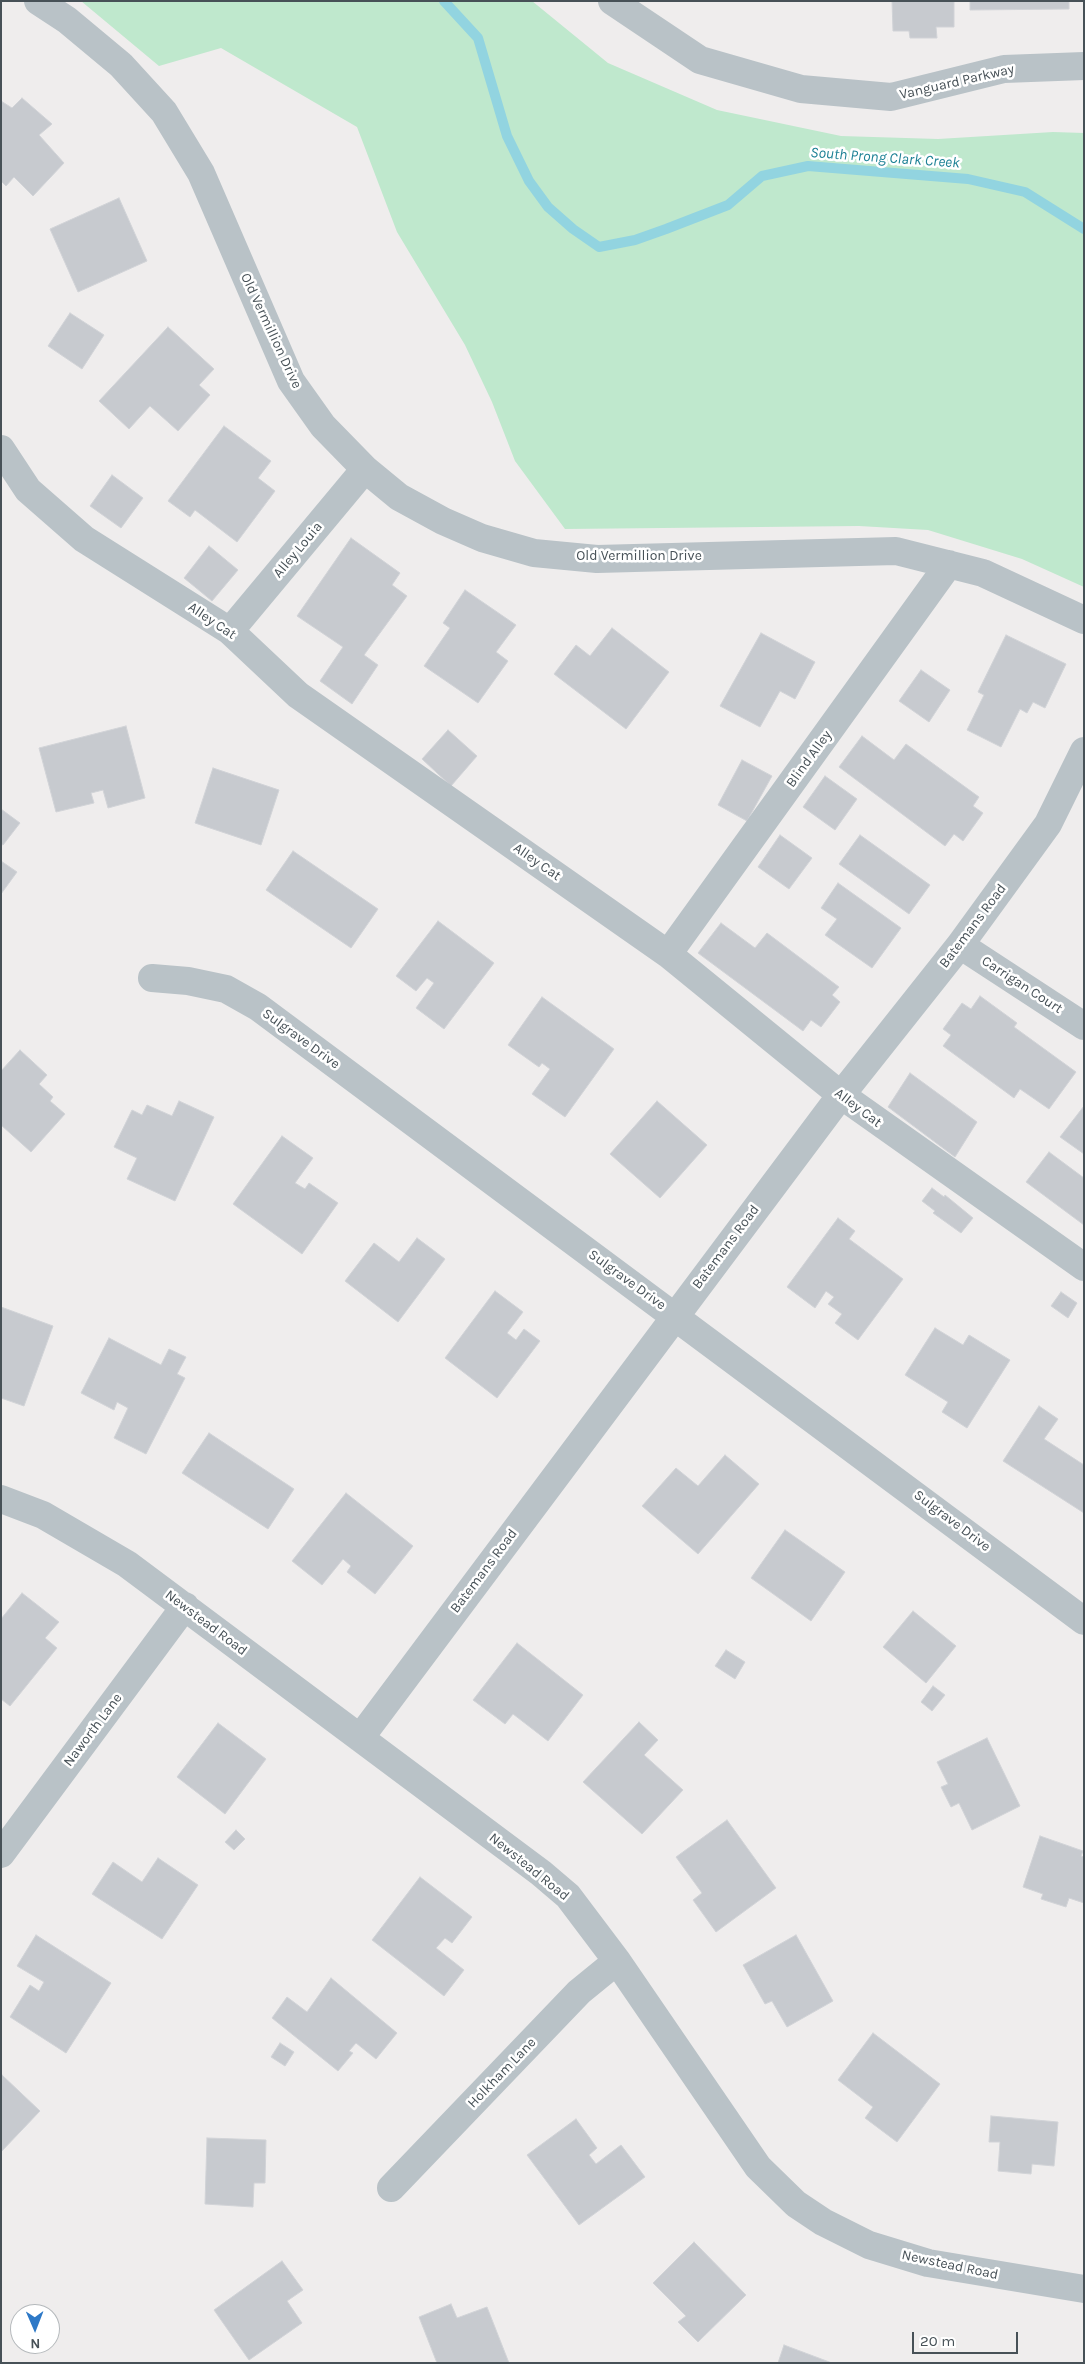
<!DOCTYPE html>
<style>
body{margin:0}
#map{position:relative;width:1085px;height:2364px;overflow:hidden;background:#efeded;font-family:Karla,sans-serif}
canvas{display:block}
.frame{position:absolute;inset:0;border:2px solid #475157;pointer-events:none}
.north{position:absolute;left:10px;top:2304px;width:50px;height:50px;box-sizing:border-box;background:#fff;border:1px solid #b5b9bc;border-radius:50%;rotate:179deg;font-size:14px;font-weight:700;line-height:20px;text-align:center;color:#475157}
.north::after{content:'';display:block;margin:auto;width:18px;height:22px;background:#2e79c7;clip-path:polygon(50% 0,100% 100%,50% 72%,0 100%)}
.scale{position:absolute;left:912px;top:2332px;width:106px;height:22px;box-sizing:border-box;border:2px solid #475157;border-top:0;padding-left:6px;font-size:15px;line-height:18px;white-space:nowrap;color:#475157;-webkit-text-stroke:4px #fff;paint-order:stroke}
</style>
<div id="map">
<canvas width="1085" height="2364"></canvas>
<div class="frame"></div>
<div class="north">N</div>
<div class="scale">20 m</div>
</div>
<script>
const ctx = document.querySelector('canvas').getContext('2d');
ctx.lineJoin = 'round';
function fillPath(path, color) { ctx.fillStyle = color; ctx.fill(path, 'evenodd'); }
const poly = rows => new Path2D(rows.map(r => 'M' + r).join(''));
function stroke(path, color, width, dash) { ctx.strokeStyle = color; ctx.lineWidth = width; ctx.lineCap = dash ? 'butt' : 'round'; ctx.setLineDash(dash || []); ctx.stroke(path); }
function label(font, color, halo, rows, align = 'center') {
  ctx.font = font + ' Karla,sans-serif'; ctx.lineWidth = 5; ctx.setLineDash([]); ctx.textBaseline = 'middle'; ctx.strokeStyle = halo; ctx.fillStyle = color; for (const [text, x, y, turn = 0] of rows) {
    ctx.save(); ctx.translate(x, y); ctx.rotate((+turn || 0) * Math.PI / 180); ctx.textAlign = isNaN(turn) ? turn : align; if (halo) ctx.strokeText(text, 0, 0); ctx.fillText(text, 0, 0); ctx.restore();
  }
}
fillPath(poly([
 [81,1,532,1,608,63,717,110,841,136,938,139,1053,132,1084,133,1084,587,1022,559,928,530,859,526,565,529,515,461,492,402,465,345,397,232,357,127,221,48,159,66]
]), '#bfe8cd');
stroke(poly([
 [444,1,478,38,507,136,529,181,548,207,573,229,599,247,635,240,666,229,728,205,762,176,808,166,968,179,1025,192,1084,229]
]), '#92d4e0', 10);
const building = poly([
 [892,1,954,1,954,27,936,27,937,38,910,38,909,31,893,31,892,1],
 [970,1,1069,1,1069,9,970,10,970,1],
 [22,98,52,124,39,135,64,163,33,196,14,177,6,186,1,181,1,101,12,108,22,98],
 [119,198,147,261,78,292,50,229,119,198],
 [70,313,104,335,82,369,48,346,70,313],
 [168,327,214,369,199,385,210,395,178,431,150,406,129,429,99,401,168,327],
 [224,426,271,461,258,478,275,491,237,542,195,510,190,517,168,501,224,426],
 [112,475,143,498,121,528,90,506,112,475],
 [351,538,400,573,392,585,407,596,364,655,378,665,352,704,320,681,343,647,297,616,351,538],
 [209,546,238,570,212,601,184,578,209,546],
 [465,590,516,625,496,652,508,661,478,703,424,666,450,628,443,623,465,590],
 [612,628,669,672,626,729,554,674,576,645,590,656,612,628],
 [761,633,815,662,795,699,780,691,760,727,720,706,761,633],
 [1006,635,1066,664,1045,708,1033,702,1027,713,1020,709,1001,747,967,730,984,695,978,692,1006,635],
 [921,670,950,690,929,722,899,701,921,670],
 [126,726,145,798,108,808,103,790,91,793,94,803,56,812,39,748,126,726],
 [448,730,477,756,451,786,422,759,448,730],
 [862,736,894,760,906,744,979,797,973,806,983,813,963,841,954,834,945,846,839,767,862,736],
 [742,760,772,776,747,821,718,805,742,760],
 [213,768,279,790,261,845,195,823,213,768],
 [825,776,857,799,835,830,803,807,825,776],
 [1,809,20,823,3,845,1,844,1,809],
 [780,835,812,858,789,889,758,867,780,835],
 [860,835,930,885,909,914,839,864,860,835],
 [293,851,378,909,351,948,266,890,293,851],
 [1,861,17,872,1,894,1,861],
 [838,883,901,928,872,968,825,935,837,919,821,908,838,883],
 [438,921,494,963,444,1029,416,1008,434,983,427,978,416,991,396,976,438,921],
 [721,923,755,948,767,933,839,987,832,995,840,1002,821,1027,811,1020,803,1031,698,953,721,923],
 [980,996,1017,1023,1014,1027,1076,1072,1049,1109,1020,1089,1014,1098,943,1046,951,1035,943,1029,962,1003,971,1009,980,996],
 [542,997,614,1049,565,1117,532,1094,550,1069,542,1063,539,1067,508,1045,542,997],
 [20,1050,47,1075,39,1084,53,1097,50,1101,65,1114,31,1152,1,1125,1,1071,20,1050],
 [910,1073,977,1122,955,1157,888,1107,910,1073],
 [179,1101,214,1117,175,1201,127,1179,137,1158,114,1147,132,1110,142,1115,147,1105,172,1116,179,1101],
 [657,1101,707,1145,660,1198,610,1154,657,1101],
 [1084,1106,1084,1154,1060,1137,1084,1106],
 [282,1136,313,1158,295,1183,305,1189,309,1183,338,1203,302,1254,233,1204,282,1136],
 [1049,1152,1084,1178,1084,1225,1026,1182,1049,1152],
 [932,1188,944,1197,945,1195,973,1218,961,1233,933,1213,935,1211,922,1201,932,1188],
 [838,1218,855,1231,849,1239,903,1279,858,1340,835,1323,842,1314,828,1304,834,1297,826,1291,815,1308,787,1287,838,1218],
 [417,1238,445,1259,398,1322,345,1281,374,1243,399,1262,417,1238],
 [495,1291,523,1312,507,1333,516,1340,524,1329,540,1341,497,1398,445,1358,495,1291],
 [1061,1292,1077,1303,1068,1318,1051,1306,1061,1292],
 [1,1307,53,1326,24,1406,1,1398,1,1307],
 [935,1328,963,1345,969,1335,1010,1360,967,1428,942,1412,948,1402,905,1375,935,1328],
 [109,1338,161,1365,169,1349,186,1357,177,1374,185,1378,146,1454,114,1438,128,1408,117,1402,114,1410,81,1393,109,1338],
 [1039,1406,1058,1419,1044,1439,1084,1465,1084,1513,1003,1461,1039,1406],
 [209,1433,294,1489,268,1529,182,1473,209,1433],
 [725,1455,759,1484,698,1554,642,1506,676,1468,698,1486,725,1455],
 [346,1493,413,1546,375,1594,347,1572,351,1566,343,1559,322,1585,292,1561,346,1493],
 [785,1530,845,1572,811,1621,751,1578,785,1530],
 [22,1593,59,1622,45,1638,57,1648,10,1706,1,1699,1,1619,22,1593],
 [913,1611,956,1646,926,1683,883,1647,913,1611],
 [517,1643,583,1695,548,1741,513,1714,505,1724,473,1700,517,1643],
 [726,1650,745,1662,735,1679,715,1666,726,1650],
 [933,1686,945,1695,932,1711,921,1702,933,1686],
 [639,1722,658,1740,644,1755,683,1790,642,1834,583,1782,639,1722],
 [218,1723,266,1759,225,1814,177,1777,218,1723],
 [987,1738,1020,1806,972,1830,959,1803,951,1807,941,1787,948,1784,937,1762,987,1738],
 [727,1820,776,1888,716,1932,693,1900,702,1893,676,1857,727,1820],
 [236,1830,245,1839,234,1850,225,1842,236,1830],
 [1040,1836,1083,1851,1081,1856,1084,1857,1084,1903,1069,1898,1066,1907,1041,1899,1043,1894,1023,1887,1040,1836],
 [158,1858,198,1885,162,1939,92,1894,113,1862,142,1882,158,1858],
 [420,1877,472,1917,452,1943,445,1938,436,1948,464,1970,444,1996,372,1940,420,1877],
 [36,1935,111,1983,66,2053,10,2017,30,1985,39,1991,44,1982,17,1966,36,1935],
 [796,1935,833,2001,787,2027,772,2001,765,2004,743,1965,796,1935],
 [331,1978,397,2033,376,2059,356,2043,349,2051,353,2053,338,2071,272,2018,287,1997,307,2012,331,1978],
 [873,2033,940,2084,897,2142,865,2118,873,2107,838,2080,873,2033],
 [280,2043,294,2052,285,2066,271,2057,280,2043],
 [2,2075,40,2111,1,2152,1,2076,2,2075],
 [991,2116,1058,2122,1054,2166,1032,2164,1031,2174,998,2171,1000,2142,989,2142,991,2116],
 [576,2119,597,2148,589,2155,596,2164,621,2145,645,2177,579,2225,527,2155,576,2119],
 [207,2138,266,2140,265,2183,254,2183,253,2207,205,2204,207,2138],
 [694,2242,746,2295,698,2342,678,2322,686,2316,653,2283,694,2242],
 [282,2261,303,2290,287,2301,302,2323,249,2360,214,2310,282,2261],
 [451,2304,457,2318,487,2307,509,2363,437,2363,419,2317,451,2304],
 [784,2345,832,2363,778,2363,784,2345]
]);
fillPath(building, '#c7cacf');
stroke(building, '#d1d3d7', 1);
stroke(poly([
 [38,1,67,20,121,65,164,112,201,173,291,381,323,426,365,469,399,497,443,521,482,538,534,553,597,559,896,551,983,573,1084,620],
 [612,1,700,60,801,89,891,97,1004,69,1084,66],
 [1,449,28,490,84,539,230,631,298,695,668,954,841,1095,1084,1267],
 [230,631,365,469],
 [960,945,1084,1026],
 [668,954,949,564],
 [152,978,188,981,226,989,258,1007,1084,1621],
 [1,1499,43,1515,127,1564,541,1873,568,1896,617,1961,758,2167,796,2204,823,2222,869,2245,928,2263,1084,2289],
 [360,1738,841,1095,960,945,1048,824,1084,751],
 [1,1854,185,1606],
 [391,2188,579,1992,617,1961]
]), '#b9c2c7', 28);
label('14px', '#475157', '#fff', [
 ["Vanguard Parkway",957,82,-13],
 ["Old Vermillion Drive",271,331,65],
 ["Alley Louia",298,550,-50],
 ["Old Vermillion Drive",639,556],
 ["Alley Cat",212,621,34],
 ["Blind Alley",809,759,-54],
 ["Alley Cat",537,862,35],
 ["Batemans Road",973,926,-53],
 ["Carrigan Court",1022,985,33],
 ["Sulgrave Drive",301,1039,36],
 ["Alley Cat",858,1108,37],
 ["Batemans Road",726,1247,-53],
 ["Sulgrave Drive",627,1280,36],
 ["Sulgrave Drive",952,1521,37],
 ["Batemans Road",484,1571,-53],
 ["Newstead Road",206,1623,37],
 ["Naworth Lane",93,1730,-53],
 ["Newstead Road",529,1867,39],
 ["Holkham Lane",502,2073,-46],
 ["Newstead Road",950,2265,12]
]);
label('italic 15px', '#1d8195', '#fff', [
 ["South Prong Clark Creek",885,158,4]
]);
</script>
